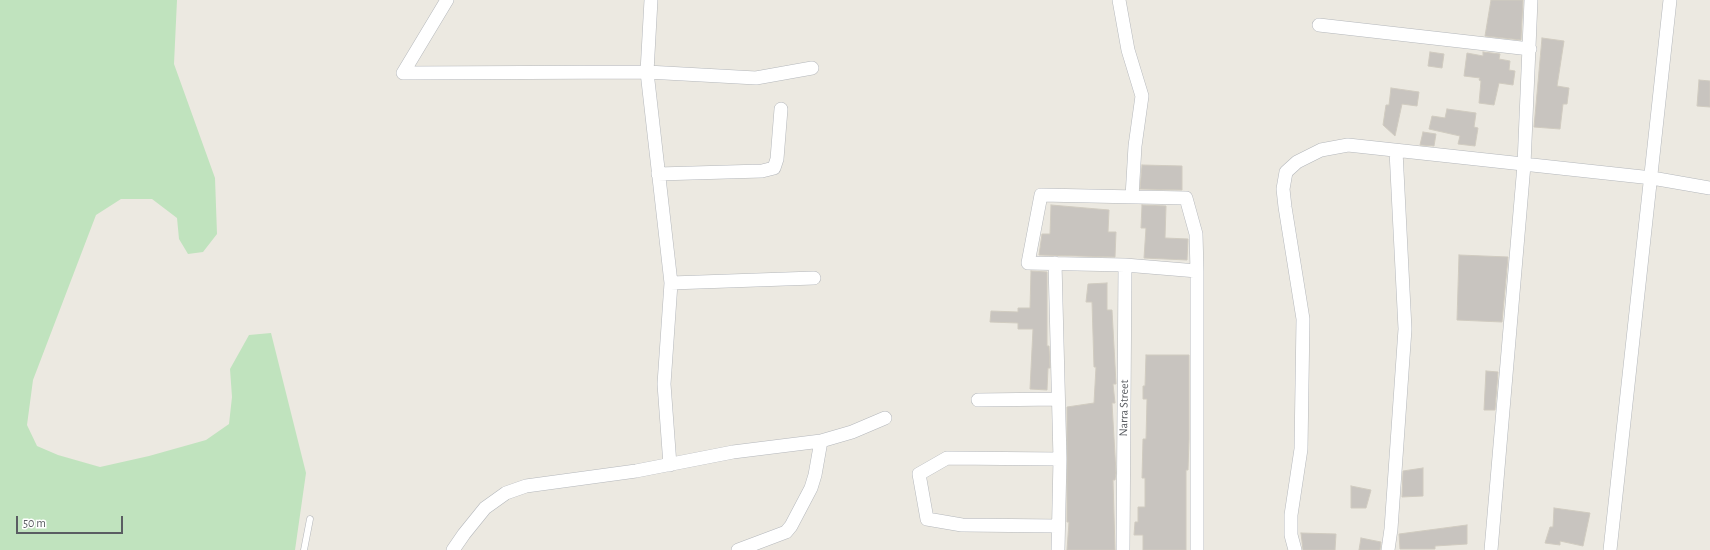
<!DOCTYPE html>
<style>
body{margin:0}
#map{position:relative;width:1710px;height:550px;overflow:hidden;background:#ece9e1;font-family:"Alegreya Sans",sans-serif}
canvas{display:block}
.scale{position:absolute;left:16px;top:516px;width:107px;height:18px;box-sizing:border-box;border:2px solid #5a5d62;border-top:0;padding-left:5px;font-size:12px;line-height:14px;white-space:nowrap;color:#5a5d62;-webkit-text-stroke:3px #fff;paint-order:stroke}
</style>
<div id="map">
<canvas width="1710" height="550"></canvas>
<div class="scale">50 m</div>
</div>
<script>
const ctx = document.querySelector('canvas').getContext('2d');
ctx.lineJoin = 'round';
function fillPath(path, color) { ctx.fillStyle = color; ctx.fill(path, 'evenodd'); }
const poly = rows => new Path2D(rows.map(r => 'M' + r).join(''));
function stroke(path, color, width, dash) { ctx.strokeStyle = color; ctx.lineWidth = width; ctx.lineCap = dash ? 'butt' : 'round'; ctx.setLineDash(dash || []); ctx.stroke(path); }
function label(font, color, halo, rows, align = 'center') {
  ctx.font = font + ' "Alegreya Sans",sans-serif'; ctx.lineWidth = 3; ctx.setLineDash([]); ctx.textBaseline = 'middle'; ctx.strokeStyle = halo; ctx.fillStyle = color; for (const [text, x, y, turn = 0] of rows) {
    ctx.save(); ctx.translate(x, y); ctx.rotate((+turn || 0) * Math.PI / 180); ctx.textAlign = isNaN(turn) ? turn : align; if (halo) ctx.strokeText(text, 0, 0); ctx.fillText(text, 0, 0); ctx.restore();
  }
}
fillPath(poly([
 [0,0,177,0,174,64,215,178,217,234,203,252,188,254,179,239,177,218,152,199,121,199,96,215,33,380,27,425,37,446,58,455,100,467,149,456,206,440,229,424,232,397,230,369,249,335,271,333,306,473,295,550,0,550]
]), '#c0e3be');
const building = poly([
 [1491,0,1523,0,1521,40,1485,36,1491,0],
 [1542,38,1564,41,1557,86,1569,88,1567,104,1563,104,1560,129,1534,127,1542,38],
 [1430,52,1444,54,1442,68,1428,66,1430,52],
 [1483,52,1500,54,1499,59,1510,61,1509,70,1515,71,1513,85,1499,83,1494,105,1479,103,1481,81,1479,80,1480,78,1464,76,1467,53,1483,56,1483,52],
 [1699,80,1710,81,1710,107,1697,106,1699,80],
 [1391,88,1419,92,1417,106,1402,104,1395,136,1383,125,1386,105,1389,105,1391,88],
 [1447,109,1476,113,1474,127,1478,128,1475,146,1458,144,1460,136,1429,129,1432,116,1445,118,1447,109],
 [1423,132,1436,134,1434,146,1420,145,1423,132],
 [1142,165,1182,166,1182,190,1140,189,1142,165],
 [1051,205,1109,210,1108,232,1116,232,1115,257,1039,255,1042,234,1050,234,1051,205],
 [1142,205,1166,206,1165,238,1188,239,1187,260,1144,258,1146,228,1141,228,1142,205],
 [1459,255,1508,257,1502,322,1457,320,1459,255],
 [1031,271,1047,272,1047,346,1049,346,1050,368,1048,368,1047,390,1030,389,1033,329,1018,329,1018,323,990,322,991,311,1018,312,1018,308,1030,308,1031,271],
 [1107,283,1107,310,1112,310,1116,384,1113,384,1115,403,1112,403,1116,473,1115,480,1113,480,1115,550,1067,550,1069,522,1067,522,1067,407,1094,403,1096,367,1094,367,1092,302,1086,302,1088,284,1107,283],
 [1146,355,1189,355,1189,439,1188,470,1186,470,1186,550,1143,550,1143,535,1134,535,1135,522,1138,522,1138,507,1145,507,1145,478,1142,478,1143,439,1146,439,1147,399,1143,399,1143,386,1145,386,1146,355],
 [1486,371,1498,372,1495,410,1484,410,1486,371],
 [1423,468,1423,496,1402,497,1403,471,1423,468],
 [1351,486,1371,490,1366,508,1351,508,1351,486],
 [1554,508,1590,513,1583,546,1560,541,1560,545,1545,543,1550,527,1553,527,1554,508],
 [1467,525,1467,544,1435,546,1435,549,1400,549,1399,534,1467,525],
 [1301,533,1336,534,1335,550,1303,550,1301,533],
 [1361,538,1381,542,1380,550,1359,550,1361,538]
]);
fillPath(building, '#c8c4bf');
stroke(building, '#d0cbc0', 1);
const lane = poly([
 [304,550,310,519]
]);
const street = poly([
 [447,0,403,73,647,72,756,78,812,68],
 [651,0,647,72,671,283,664,384,670,465],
 [1119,0,1128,50,1142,96,1135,146,1132,197],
 [1319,25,1530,49],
 [658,174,762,171,774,168,777,159,781,109],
 [1055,263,1060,459,1058,550],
 [671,283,814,278],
 [978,400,1058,399],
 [1058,526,962,525,927,519,919,474,947,458,1060,459],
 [453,550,464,534,485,508,506,493,526,486,636,471,733,452,821,441,852,432,885,418],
 [738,550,786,532,791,526,811,488,815,475,821,441],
 [1123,550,1125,265],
 [1197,550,1197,271,1196,234,1186,198,1041,195,1028,263,1125,265,1197,271],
 [1295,550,1291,535,1291,515,1301,449,1303,319,1285,207,1283,189,1286,172,1297,162,1321,150,1348,145,1652,178,1710,188],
 [1388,550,1391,529,1405,329,1396,151],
 [1491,550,1524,165,1531,0],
 [1610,550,1670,0]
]);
stroke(lane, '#b4b7bb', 7);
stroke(street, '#b4b7bb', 14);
stroke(lane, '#fff', 6);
stroke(street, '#fff', 13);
label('12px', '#5a5d62', '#fff', [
 ["Narra Street",1124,408,-89]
]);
</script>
